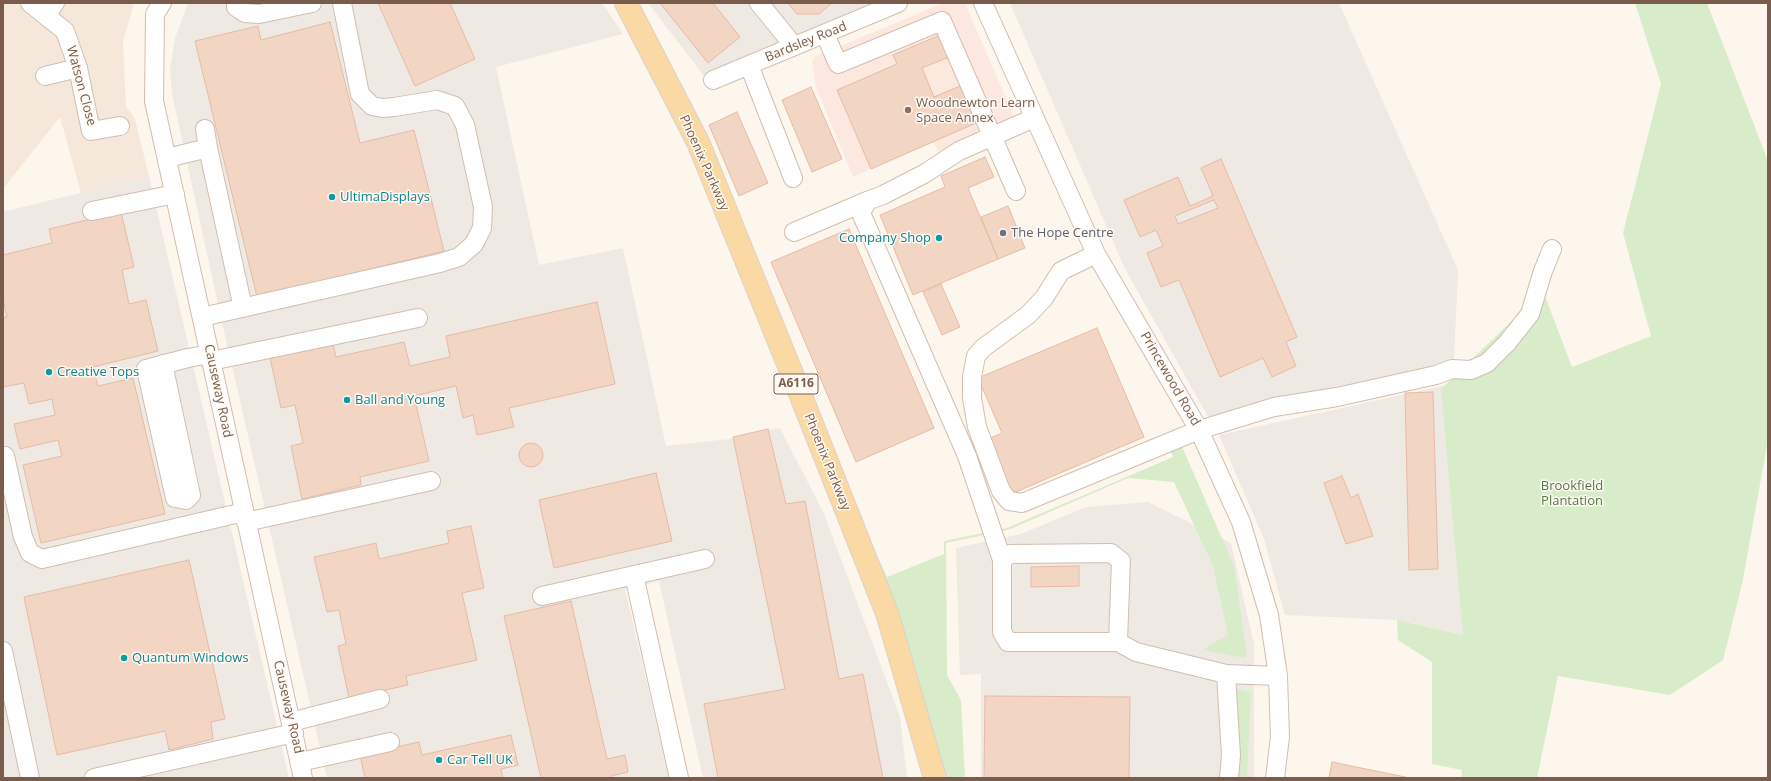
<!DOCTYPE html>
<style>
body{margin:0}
#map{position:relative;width:1771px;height:781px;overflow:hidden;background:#fdf6ec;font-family:"Open Sans",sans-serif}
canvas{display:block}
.frame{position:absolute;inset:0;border:4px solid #7a5c4d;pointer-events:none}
</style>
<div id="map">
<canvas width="1771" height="781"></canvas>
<div class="frame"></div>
</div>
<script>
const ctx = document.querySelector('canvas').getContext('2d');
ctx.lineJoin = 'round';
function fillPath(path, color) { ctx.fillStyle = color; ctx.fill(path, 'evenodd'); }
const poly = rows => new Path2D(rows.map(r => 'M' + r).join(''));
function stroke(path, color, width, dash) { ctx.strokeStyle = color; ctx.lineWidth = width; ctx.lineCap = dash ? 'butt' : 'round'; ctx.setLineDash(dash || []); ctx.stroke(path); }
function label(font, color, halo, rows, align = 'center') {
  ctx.font = font + ' "Open Sans",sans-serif'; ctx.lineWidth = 3; ctx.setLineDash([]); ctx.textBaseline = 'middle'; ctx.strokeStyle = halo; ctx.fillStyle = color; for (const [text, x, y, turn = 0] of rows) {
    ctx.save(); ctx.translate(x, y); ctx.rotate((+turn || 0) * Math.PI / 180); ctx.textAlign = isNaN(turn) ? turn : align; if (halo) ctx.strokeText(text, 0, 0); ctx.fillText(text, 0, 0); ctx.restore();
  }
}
fillPath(poly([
 [3,3,134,3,123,42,126,106,135,119,149,176,81,193,60,117,3,189]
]), '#f5e8da');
fillPath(poly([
 [943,3,965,3,1014,117,997,127,938,152,933,141,853,177,816,87,812,63,814,57]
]), '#fde8e0');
fillPath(poly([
 [188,3,602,3,623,34,496,67,539,265,623,248,666,446,729,439,780,428,824,514,900,717,907,778,703,778,659,581,625,589,669,778,327,778,225,336,172,94,170,69,175,38],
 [648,3,876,3,704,76],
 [1010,3,1339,3,1458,270,1454,362,1211,422,1124,267],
 [149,176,289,778,3,778,3,212],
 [1447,385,1463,635,1397,620,1285,615,1264,539,1219,435],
 [1148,502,1231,543,1254,644,1254,778,981,778,981,674,960,675,956,548,1021,534,1086,507]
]), '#efe9e4');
fillPath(poly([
 [1635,3,1707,3,1768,161,1768,440,1742,584,1723,660,1670,695,1558,676,1537,778,1461,778,1462,770,1432,764,1432,662,1398,640,1397,620,1463,635,1441,389,1543,291,1572,367,1651,336,1623,233,1661,84],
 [1180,442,1234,566,1247,656,1244,658,1203,650,1228,634,1213,566,1174,482,1128,478,1008,530,946,543,947,675,961,700,965,778,940,778,939,754,915,666,874,559,877,556,887,577,944,554,944,541,1007,528,1173,457,1168,444],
 [1228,687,1251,692,1247,778,1234,778]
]), '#d8ecc9');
const building = poly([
 [378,3,450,3,475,59,415,86,378,3],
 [660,3,713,3,740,37,708,63,660,3],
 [788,3,832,3,819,14,797,14,788,3],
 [330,22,360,143,414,130,444,251,257,297,195,41,258,26,261,40,330,22],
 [940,35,949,57,922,68,934,97,960,86,976,123,871,169,837,90,897,64,893,55,940,35],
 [811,87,842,159,812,172,782,100,811,87],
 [737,112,768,183,739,196,709,125,737,112],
 [985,157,994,177,968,188,998,259,913,295,880,215,945,187,941,176,985,157],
 [1221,159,1297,337,1286,342,1296,366,1272,377,1263,358,1220,377,1179,280,1161,287,1147,253,1163,246,1156,230,1140,237,1124,200,1178,177,1190,206,1213,196,1201,168,1221,159],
 [1214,200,1218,208,1178,224,1175,216,1214,200],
 [1008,206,1025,248,998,259,981,217,1008,206],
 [121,212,134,267,122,270,129,304,146,300,158,351,93,367,98,386,133,378,165,514,41,543,23,465,62,456,58,440,20,449,14,424,55,415,52,399,29,404,24,383,3,387,3,318,7,317,3,299,3,255,52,243,49,229,121,212],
 [849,229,934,428,856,462,771,262,849,229],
 [941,284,960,327,942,335,923,292,941,284],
 [597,302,615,384,509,408,514,427,477,435,473,415,463,418,456,386,414,396,429,461,360,477,361,485,302,499,291,446,303,443,295,405,281,408,270,358,333,344,336,357,404,342,410,366,450,357,446,336,597,302],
 [1097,328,1144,437,1009,495,986,440,1002,433,978,378,1097,328],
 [1433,392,1438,569,1409,570,1405,393,1433,392],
 [768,429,786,504,805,501,839,679,863,674,883,778,718,778,704,704,785,689,733,437,768,429],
 '519 455a12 12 0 1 1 24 0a12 12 0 1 1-24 0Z',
 [656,473,672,541,554,568,539,500,656,473],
 [1342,476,1351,498,1358,494,1373,536,1346,544,1324,483,1342,476],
 [471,526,484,588,462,593,477,660,406,676,408,685,349,698,338,646,346,644,339,610,327,612,314,557,376,543,379,559,449,543,447,531,471,526],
 [189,560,225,719,211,722,213,739,169,750,165,731,57,755,24,597,189,560],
 [1079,566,1079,586,1031,587,1031,567,1079,566],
 [571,601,607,759,625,755,628,772,611,776,611,778,541,778,504,616,571,601],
 [985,696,1130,697,1129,778,984,778,985,696],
 [511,735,518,765,501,769,503,778,365,778,360,755,419,742,422,755,511,735],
 [1332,762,1410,778,1329,778,1332,762]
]);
fillPath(building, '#f3d5c3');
stroke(building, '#e6bba3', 1);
const minor = poly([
 [30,3,46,16],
 [55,3,46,16,65,31,78,68,91,131,120,126],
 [162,3,155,14,154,101,303,778],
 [236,3,236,7,245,13,259,14,312,3],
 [759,3,794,46],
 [983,3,1096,254,1199,430,1241,522,1269,615,1278,676,1280,737,1275,778],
 [825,34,838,64,942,21,1016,191],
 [749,65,793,178],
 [45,76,78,68],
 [713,80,898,3],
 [205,129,208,148],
 [167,158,208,148,243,308],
 [92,211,175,194],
 [794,232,867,201],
 [1096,254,1061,271,1044,298,1028,315,983,348,976,356,972,377,972,398,977,427,1001,491,1009,501,1022,503,1199,430,1274,407,1337,397,1436,375,1452,369,1471,370,1487,363,1507,343,1530,314,1543,271,1552,249],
 [202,317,440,263,459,257,474,244,482,228,483,207,465,125,455,106,437,100,394,107,383,108,372,106,360,94,342,3],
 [211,361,418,318],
 [163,364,191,495,186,500,175,498,146,369,188,358,210,354],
 [5,456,23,537,30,553,42,559,244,512],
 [246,522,431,481],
 [1002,560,967,456,861,213,867,201,883,195,924,174,959,151,1034,118],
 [634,575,679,778],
 [542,596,705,559],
 [1118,642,1121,561,1111,553,1010,554,1002,560,1002,632,1008,642,1118,642,1136,652,1226,674,1278,676],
 [3,651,30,778],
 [1226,674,1231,755,1229,778],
 [291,722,380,699],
 [300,762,390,742],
 [94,778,294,733]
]);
const major = poly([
 [626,3,698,142,799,391,887,613,935,778]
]);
stroke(minor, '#d1beb0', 20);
stroke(major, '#dad1cd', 24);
stroke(minor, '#fff', 18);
stroke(major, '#fbd9a5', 22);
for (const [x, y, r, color] of [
 [908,110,4,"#8d6e63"],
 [332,197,4,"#0f9aa8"],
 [1003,233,4,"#6b7280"],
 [939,238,4,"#0f9aa8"],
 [49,372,4,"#0f9aa8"],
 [347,400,4,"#0f9aa8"],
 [124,658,4,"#0f9aa8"],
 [439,760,4,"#0f9aa8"]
]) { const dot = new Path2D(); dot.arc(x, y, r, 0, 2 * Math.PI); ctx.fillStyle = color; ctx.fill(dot); stroke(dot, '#fffaf3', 1.5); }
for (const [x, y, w] of [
 [796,384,44]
]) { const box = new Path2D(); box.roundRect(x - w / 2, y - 10, w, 20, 3); ctx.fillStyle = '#fffaf3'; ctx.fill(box); stroke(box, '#7a5c4d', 1); }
label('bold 12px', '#7a5c4d', null, [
 ["A6116",796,384]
]);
label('13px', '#7a5c4d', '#fffaf3', [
 ["Bardsley Road",806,42,-22],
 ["Watson Close",81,86,75],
 ["Phoenix Parkway",704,163,66],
 ["Princewood Road",1170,379,60],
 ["Causeway Road",218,391,78],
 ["Phoenix Parkway",827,462,68],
 ["Causeway Road",288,707,77]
]);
label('13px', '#785e54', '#fffaf3', [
 ["Woodnewton Learn",916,103],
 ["Space Annex",916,118]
], 'left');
label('13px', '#0d838f', '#fffaf3', [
 ["UltimaDisplays",340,197],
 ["Company Shop",931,238,"right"],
 ["Creative Tops",57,372],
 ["Ball and Young",355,400],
 ["Quantum Windows",132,658],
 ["Car Tell UK",447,760]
], 'left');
label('13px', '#5b616d', '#fffaf3', [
 ["The Hope Centre",1011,233]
], 'left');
label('13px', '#537a41', '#fffaf3', [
 ["Brookfield",1572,486],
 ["Plantation",1572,501]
]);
</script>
